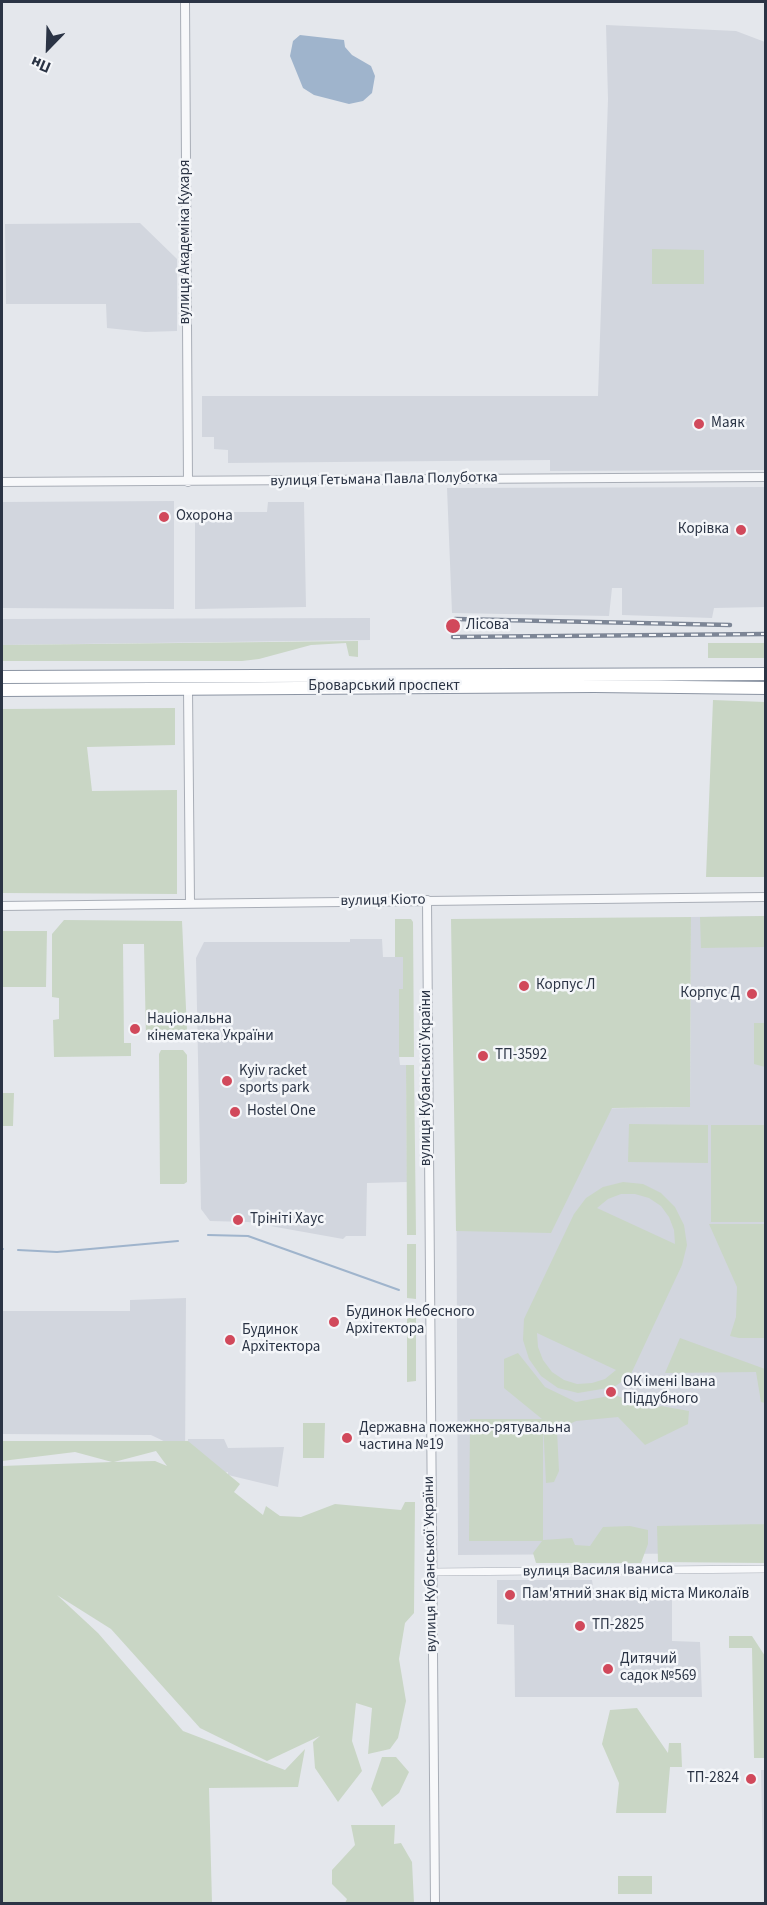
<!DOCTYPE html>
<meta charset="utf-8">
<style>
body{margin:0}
#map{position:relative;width:767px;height:1905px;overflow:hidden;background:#e4e7ec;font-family:"Source Sans 3",sans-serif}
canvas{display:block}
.frame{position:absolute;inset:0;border:3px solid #2b3445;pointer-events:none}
.north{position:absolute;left:18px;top:18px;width:60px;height:60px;-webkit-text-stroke:4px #f4f6f9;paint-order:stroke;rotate:203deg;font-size:16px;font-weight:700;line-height:24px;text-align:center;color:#2b3445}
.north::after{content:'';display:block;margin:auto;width:21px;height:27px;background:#2b3445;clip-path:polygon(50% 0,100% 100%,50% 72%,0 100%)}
</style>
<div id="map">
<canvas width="767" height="1905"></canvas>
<div class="frame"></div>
<div class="north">Пн</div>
</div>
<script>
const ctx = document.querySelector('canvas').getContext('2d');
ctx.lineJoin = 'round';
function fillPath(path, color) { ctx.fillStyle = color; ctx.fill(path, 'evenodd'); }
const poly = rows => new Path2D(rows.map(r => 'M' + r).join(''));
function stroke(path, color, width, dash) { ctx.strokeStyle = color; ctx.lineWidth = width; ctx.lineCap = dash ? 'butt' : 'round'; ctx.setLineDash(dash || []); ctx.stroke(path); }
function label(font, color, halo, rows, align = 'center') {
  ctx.font = font + ' "Source Sans 3",sans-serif'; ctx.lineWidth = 5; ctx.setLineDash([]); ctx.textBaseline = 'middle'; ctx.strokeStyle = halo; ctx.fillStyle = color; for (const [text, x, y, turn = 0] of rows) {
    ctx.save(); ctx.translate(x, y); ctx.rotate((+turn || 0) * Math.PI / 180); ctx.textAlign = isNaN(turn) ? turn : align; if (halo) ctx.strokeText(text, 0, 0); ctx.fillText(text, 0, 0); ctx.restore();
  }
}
fillPath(poly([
 [606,25,736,31,765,42,765,470,550,471,550,460,228,463,228,450,214,449,214,437,202,437,202,396,598,396,608,99],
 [140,223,177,259,177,331,145,332,107,328,106,304,6,304,5,224],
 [765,487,765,607,714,608,712,618,622,615,622,588,612,588,609,616,452,613,447,488],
 [174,501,174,609,2,608,2,502],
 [268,502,304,502,306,607,195,609,195,512,267,512],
 [370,618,370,640,2,645,2,619],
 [765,916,765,1553,458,1555,456,1111,690,1107,691,917],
 [350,939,382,939,383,957,403,957,403,989,399,990,399,1055,400,1065,406,1065,407,1182,367,1183,366,1236,346,1236,343,1239,248,1222,210,1221,201,1209,196,958,204,942,350,942],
 [186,1298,185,1465,172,1445,151,1435,2,1434,2,1311,130,1311,130,1300],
 [188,1439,224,1439,228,1448,284,1447,278,1487,228,1475,228,1472,219,1474,187,1468],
 [497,1580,592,1580,594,1593,672,1592,672,1641,700,1642,702,1697,515,1697,514,1625,497,1624],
 [761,1770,766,1770,765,1904,764,1903]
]), '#d2d6de');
fillPath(poly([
 [652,249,704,250,704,284,652,284],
 [358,641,358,657,349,656,346,643,311,645,259,659,242,661,2,661,2,645],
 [708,643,765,643,765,658,708,658],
 [713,700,765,702,765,877,706,877],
 [175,708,175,745,87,747,92,791,177,790,177,894,2,893,2,709],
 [765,916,765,947,701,948,700,917],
 [691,917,690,1107,612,1108,551,1233,456,1231,451,919],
 [395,919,411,919,413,922,414,1057,399,1057,399,989,403,989,403,957,395,957],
 [64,920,182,921,187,1030,183,1032,183,1039,146,1038,144,944,123,944,124,1043,131,1043,131,1056,54,1057,53,1020,59,1019,59,998,52,997,52,934],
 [2,931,47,931,46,987,2,987],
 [754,1023,765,1023,765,1067,754,1064],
 [161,1050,183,1050,187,1055,187,1182,184,1184,160,1184,159,1054],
 [406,1065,414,1065,416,1235,407,1235],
 [2,1093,14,1093,13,1126,2,1126],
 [629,1124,708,1125,708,1163,628,1162],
 [711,1125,765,1125,765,1222,711,1222],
 [623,1182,643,1184,661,1193,675,1207,684,1225,687,1245,682,1265,630,1376,614,1387,578,1393,558,1388,541,1376,529,1359,523,1340,524,1319,574,1214,586,1198,603,1187],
 [621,1194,635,1194,649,1198,661,1206,669,1217,674,1230,675,1244,597,1208,608,1199],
 [537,1333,616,1370,605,1379,592,1383,577,1384,564,1380,552,1372,543,1360,538,1347],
 [709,1224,765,1224,765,1338,739,1338,730,1336,736,1317,737,1287],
 [407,1244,416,1244,416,1299,407,1298],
 [407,1306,416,1307,416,1381,407,1382],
 [680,1338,765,1369,765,1403,761,1402,756,1372,665,1373],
 [518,1353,545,1387,576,1402,615,1395,650,1409,661,1406,689,1411,688,1424,645,1445,618,1417,576,1421,557,1430,559,1471,554,1482,546,1483,543,1421,543,1540,572,1538,575,1545,590,1546,603,1527,630,1526,648,1530,648,1544,641,1563,536,1563,533,1553,542,1541,469,1541,470,1419,542,1419,504,1388,504,1359],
 [303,1423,325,1423,324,1458,303,1458],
 [2,1441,188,1441,240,1484,234,1492,263,1515,266,1506,280,1516,301,1517,335,1504,401,1510,405,1502,415,1502,414,1613,405,1623,399,1659,406,1701,398,1738,390,1749,368,1754,372,1708,356,1703,352,1741,362,1771,338,1802,315,1768,313,1742,320,1736,267,1761,200,1728,111,1629,57,1595,98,1633,183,1731,285,1770,305,1749,298,1787,209,1788,212,1903,2,1903,2,1466,112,1462,75,1452,2,1461],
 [156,1451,167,1466,155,1461,114,1462],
 [765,1512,765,1563,658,1562,657,1526,765,1524],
 [729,1636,752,1636,765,1656,765,1758,754,1758,752,1648,729,1648],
 [637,1708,668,1753,669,1743,681,1743,682,1767,670,1767,666,1813,616,1813,619,1783,602,1744,610,1710],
 [382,1757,396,1757,409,1772,399,1793,382,1807,371,1789],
 [351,1825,395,1825,394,1844,401,1843,412,1862,414,1903,345,1903,347,1899,332,1884,332,1870,355,1845],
 [618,1876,652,1876,652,1894,618,1894]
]), '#c9d6c5');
fillPath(poly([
 [300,35,344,40,345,47,352,55,371,66,375,76,372,93,363,101,349,104,314,95,303,88,290,56,293,41]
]), '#9fb4cc');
stroke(poly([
 [208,1235,248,1236,399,1290],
 [2,1249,3,1249],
 [18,1250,57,1252,178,1241]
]), '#9fb4cc', 2);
const minor = poly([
 [431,1572,766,1569]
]);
const tertiary = poly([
 [185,2,188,482],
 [2,482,766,477],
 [188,689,190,903],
 [427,900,435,1904],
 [2,906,766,897]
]);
const trunk = poly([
 [2,677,766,674],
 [2,690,594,686,766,688]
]);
stroke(minor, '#a9aeb7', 8);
stroke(tertiary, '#a9aeb7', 10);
stroke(trunk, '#8b94a3', 14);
stroke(minor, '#f7f8fa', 7);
stroke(tertiary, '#f7f8fa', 8);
stroke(trunk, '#fff', 12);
const rail = poly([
 [455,619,730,625],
 [453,637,766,634]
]);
stroke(rail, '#7d8696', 4.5);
stroke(rail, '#f4f6f9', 2, [7]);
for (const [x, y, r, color] of [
 [699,424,6,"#d1495b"],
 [164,517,6,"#d1495b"],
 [741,530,6,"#d1495b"],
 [453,626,8,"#d1495b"],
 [524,986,6,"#d1495b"],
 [752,994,6,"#d1495b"],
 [135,1029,6,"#d1495b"],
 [483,1056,6,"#d1495b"],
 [227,1081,6,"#d1495b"],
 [235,1112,6,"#d1495b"],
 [238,1220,6,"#d1495b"],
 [334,1322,6,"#d1495b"],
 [230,1340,6,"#d1495b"],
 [611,1392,6,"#d1495b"],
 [347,1438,6,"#d1495b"],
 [510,1595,6,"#d1495b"],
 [580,1626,6,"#d1495b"],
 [608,1669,6,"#d1495b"],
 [751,1779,6,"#d1495b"]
]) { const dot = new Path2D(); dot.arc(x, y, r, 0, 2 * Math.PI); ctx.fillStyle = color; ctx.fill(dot); stroke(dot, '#f4f6f9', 2); }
label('15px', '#2b3445', '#f4f6f9', [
 ["вулиця Академіка Кухаря",186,242,-90],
 ["вулиця Гетьмана Павла Полуботка",384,480,-1],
 ["Броварський проспект",384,687],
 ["вулиця Кіото",383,901,-1],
 ["вулиця Кубанської України",427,1078,-90],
 ["вулиця Кубанської України",431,1564,-91],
 ["вулиця Василя Іваниса",598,1571,-1]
]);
label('15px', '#2b3445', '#f4f6f9', [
 ["Маяк",711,424],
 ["Охорона",176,517],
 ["Корівка",729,530,"right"],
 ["Лісова",466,626],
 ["Корпус Л",536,986],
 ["Корпус Д",740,994,"right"],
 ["Національна",147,1020],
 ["кінематека України",147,1037],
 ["ТП-3592",495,1056],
 ["Kyiv racket",239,1072],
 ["sports park",239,1089],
 ["Hostel One",247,1112],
 ["Трініті Хаус",250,1220],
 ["Будинок Небесного",346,1313],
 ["Архітектора",346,1330],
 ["Будинок",242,1331],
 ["Архітектора",242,1348],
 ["ОК імені Івана",623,1383],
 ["Піддубного",623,1400],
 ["Державна пожежно-рятувальна",359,1429],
 ["частина №19",359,1446],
 ["Пам'ятний знак від міста Миколаїв",522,1595],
 ["ТП-2825",592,1626],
 ["Дитячий",620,1660],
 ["садок №569",620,1677],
 ["ТП-2824",739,1779,"right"]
], 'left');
</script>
